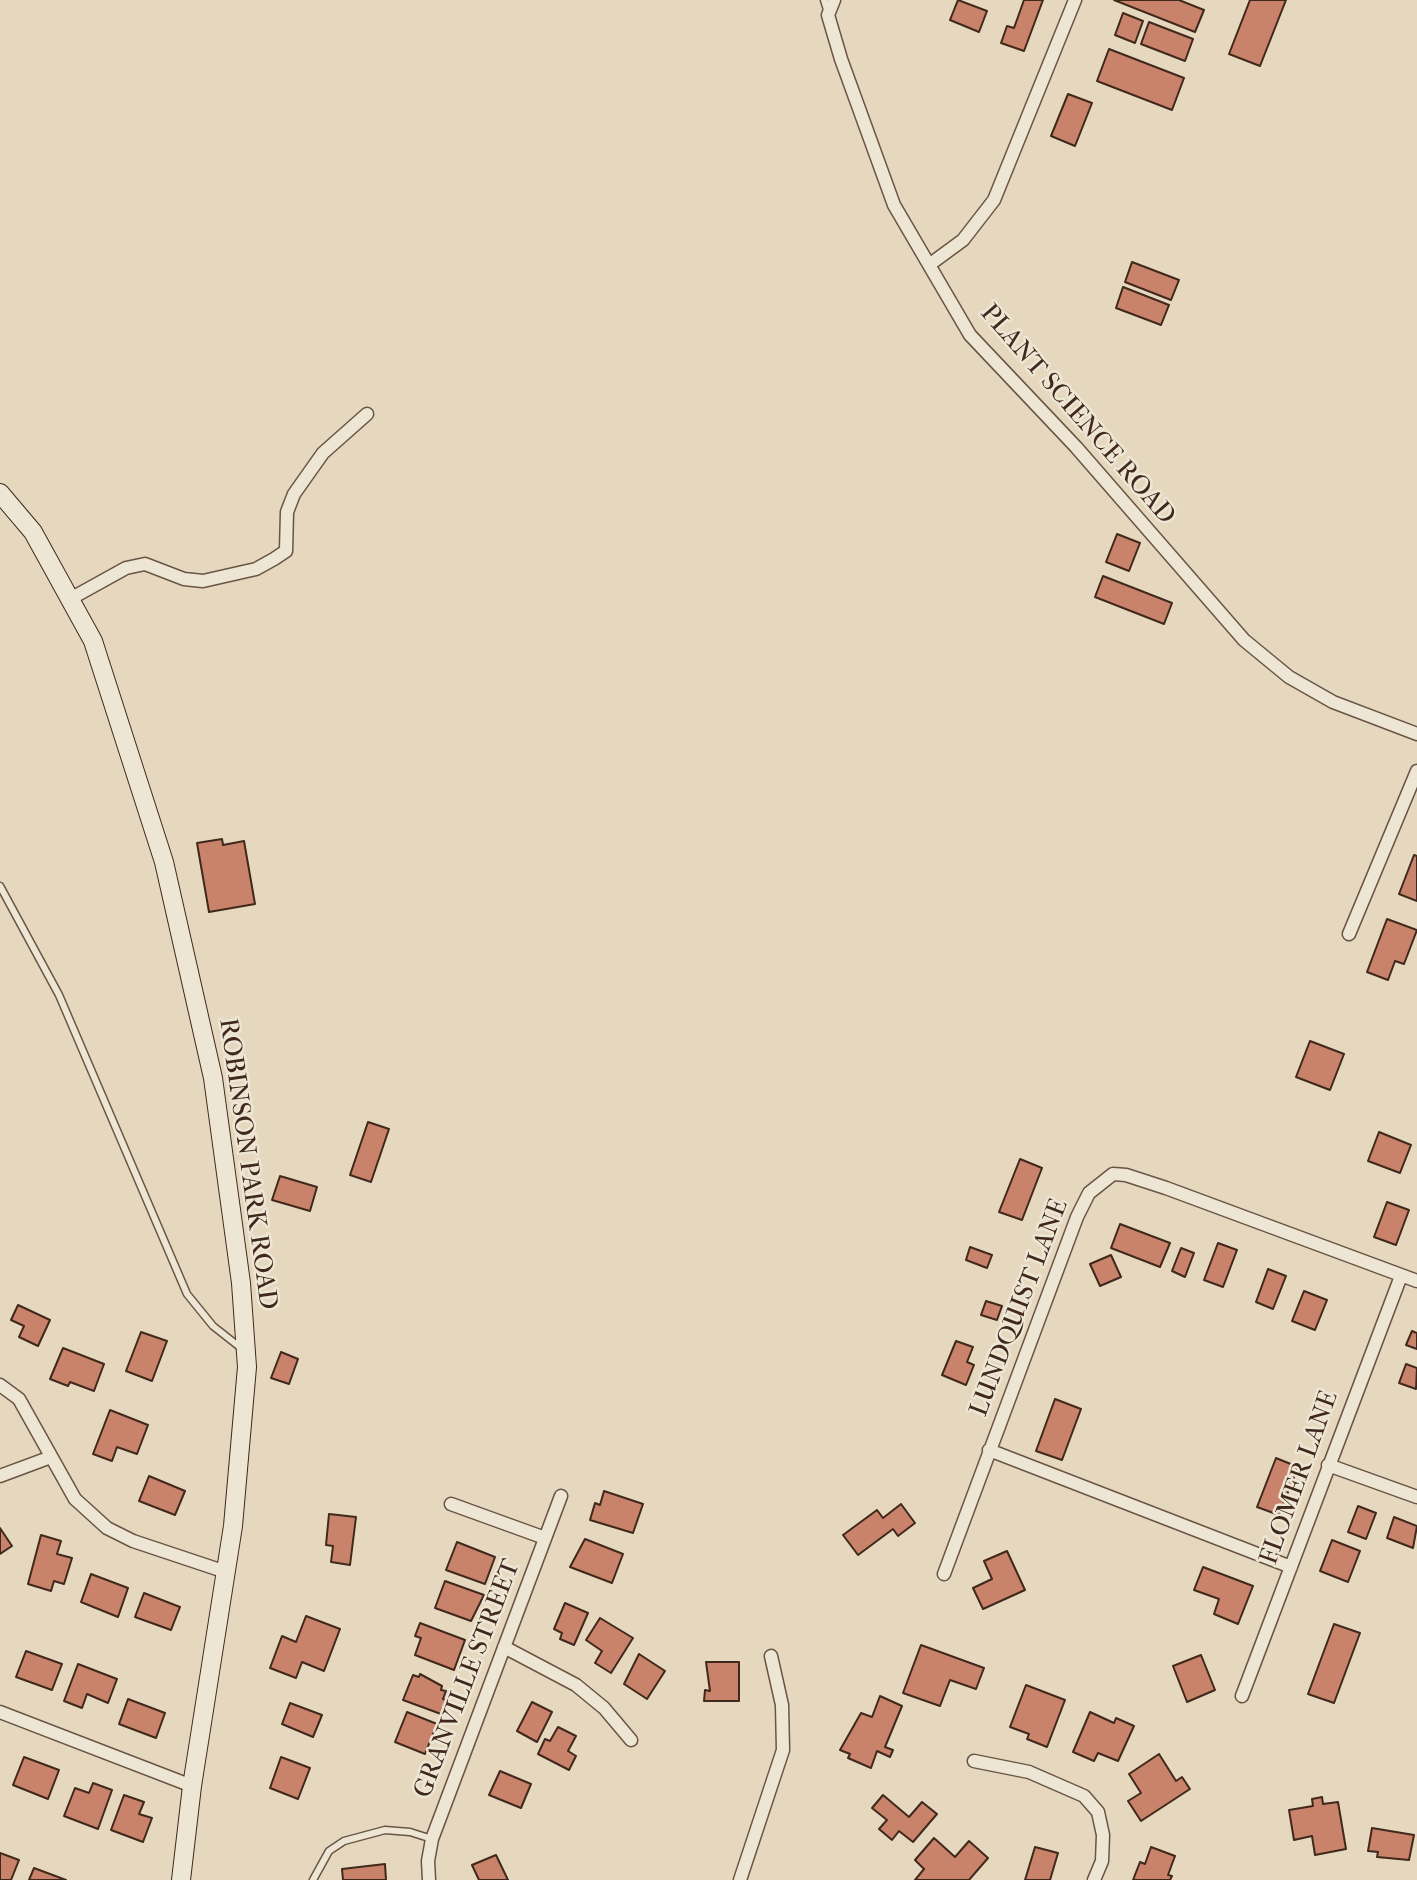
<!DOCTYPE html>
<style>
body{margin:0}
canvas{display:block;background:#e5d8be}
</style>
<canvas width="1417" height="1880"></canvas>
<script>
const ctx = document.querySelector('canvas').getContext('2d');
ctx.lineJoin = 'round';
function fillPath(path, color) { ctx.fillStyle = color; ctx.fill(path, 'evenodd'); }
const poly = rows => new Path2D(rows.map(r => 'M' + r).join(''));
function stroke(path, color, width, dash) { ctx.strokeStyle = color; ctx.lineWidth = width; ctx.lineCap = dash ? 'butt' : 'round'; ctx.setLineDash(dash || []); ctx.stroke(path); }
function label(font, color, halo, rows, align = 'center') {
  ctx.font = font + ' "IM FELL French Canon",serif'; ctx.lineWidth = 5; ctx.setLineDash([]); ctx.textBaseline = 'middle'; ctx.strokeStyle = halo; ctx.fillStyle = color; for (const [text, x, y, turn = 0] of rows) {
    ctx.save(); ctx.translate(x, y); ctx.rotate((+turn || 0) * Math.PI / 180); ctx.textAlign = isNaN(turn) ? turn : align; if (halo) ctx.strokeText(text, 0, 0); ctx.fillText(text, 0, 0); ctx.restore();
  }
}
const building = poly([
 [958,0,987,11,979,32,950,20,958,0],
 [1024,0,1043,0,1024,51,1001,43,1007,26,1014,28,1024,0],
 [1114,0,1179,0,1204,10,1195,32,1114,0],
 [1250,0,1286,0,1260,66,1229,54,1250,0],
 [1123,13,1143,21,1135,43,1115,35,1123,13],
 [1149,22,1193,39,1185,61,1141,44,1149,22],
 [1109,49,1184,78,1172,110,1097,81,1109,49],
 [1068,94,1092,103,1075,146,1051,136,1068,94],
 [1132,262,1179,280,1171,300,1125,282,1132,262],
 [1123,287,1169,305,1161,325,1116,308,1123,287],
 [1117,534,1140,543,1129,571,1106,562,1117,534],
 [1103,576,1172,603,1164,624,1095,597,1103,576],
 [222,839,223,845,244,841,255,904,209,912,197,843,222,839],
 [1414,855,1417,856,1417,901,1399,894,1414,855],
 [1387,919,1417,930,1404,964,1395,961,1388,980,1367,972,1387,919],
 [1310,1041,1344,1054,1330,1090,1296,1077,1310,1041],
 [368,1122,389,1129,371,1182,350,1175,368,1122],
 [1379,1132,1411,1145,1400,1173,1368,1161,1379,1132],
 [1020,1159,1042,1168,1022,1220,999,1212,1020,1159],
 [280,1176,317,1187,310,1211,272,1200,280,1176],
 [1387,1202,1409,1210,1396,1245,1374,1237,1387,1202],
 [1120,1224,1170,1243,1160,1267,1111,1248,1120,1224],
 [1218,1243,1237,1250,1223,1287,1204,1280,1218,1243],
 [970,1247,992,1255,987,1268,966,1260,970,1247],
 [1181,1248,1194,1253,1185,1277,1172,1271,1181,1248],
 [1111,1255,1121,1277,1100,1286,1090,1264,1111,1255],
 [1268,1269,1286,1276,1273,1309,1256,1302,1268,1269],
 [1304,1291,1327,1300,1315,1330,1292,1321,1304,1291],
 [986,1301,1002,1306,997,1320,981,1315,986,1301],
 [18,1305,50,1320,38,1346,19,1337,24,1326,11,1320,18,1305],
 [1412,1331,1417,1333,1417,1349,1406,1345,1412,1331],
 [141,1332,167,1341,152,1381,126,1371,141,1332],
 [956,1341,973,1347,967,1362,974,1365,966,1385,942,1375,956,1341],
 [63,1348,104,1364,94,1391,70,1382,68,1386,50,1379,63,1348],
 [281,1352,298,1359,289,1384,271,1378,281,1352],
 [1406,1364,1417,1368,1416,1389,1399,1383,1406,1364],
 [1055,1399,1081,1409,1062,1460,1036,1451,1055,1399],
 [110,1410,148,1425,137,1454,117,1447,112,1461,93,1454,110,1410],
 [1276,1458,1298,1467,1279,1515,1257,1507,1276,1458],
 [149,1476,185,1491,175,1515,139,1501,149,1476],
 [604,1491,643,1504,633,1533,590,1520,595,1503,600,1505,604,1491],
 [901,1504,915,1523,898,1536,893,1529,858,1555,843,1535,877,1510,883,1518,901,1504],
 [1358,1506,1376,1513,1366,1539,1348,1532,1358,1506],
 [329,1514,356,1517,350,1565,331,1562,333,1546,326,1545,329,1514],
 [1394,1517,1417,1526,1413,1548,1387,1538,1394,1517],
 [0,1528,12,1546,0,1554,0,1528],
 [41,1535,61,1541,57,1554,72,1558,64,1584,54,1581,51,1591,28,1584,41,1535],
 [585,1539,623,1554,612,1583,570,1567,585,1539],
 [1332,1540,1360,1551,1348,1582,1320,1571,1332,1540],
 [457,1542,495,1557,485,1584,446,1570,457,1542],
 [1007,1551,1025,1590,983,1609,973,1588,992,1579,984,1561,1007,1551],
 [1203,1567,1253,1586,1238,1624,1214,1614,1219,1599,1194,1590,1203,1567],
 [91,1574,128,1588,118,1617,81,1602,91,1574],
 [445,1581,484,1595,471,1621,435,1608,445,1581],
 [144,1593,180,1607,171,1630,135,1617,144,1593],
 [565,1603,588,1613,574,1645,560,1639,562,1633,554,1629,565,1603],
 [306,1616,340,1629,324,1671,302,1662,296,1678,270,1668,282,1636,296,1642,306,1616],
 [600,1618,633,1638,611,1673,595,1663,602,1651,586,1640,600,1618],
 [420,1623,465,1640,454,1670,415,1655,421,1638,415,1636,420,1623],
 [1334,1624,1360,1633,1334,1703,1308,1694,1334,1624],
 [921,1645,984,1668,976,1689,950,1680,940,1706,903,1693,921,1645],
 [26,1651,62,1664,52,1690,16,1677,26,1651],
 [639,1654,665,1671,647,1699,624,1684,639,1654],
 [1201,1655,1215,1690,1187,1702,1173,1666,1201,1655],
 [706,1662,739,1662,739,1701,704,1701,705,1690,710,1691,706,1662],
 [78,1664,117,1679,108,1703,87,1694,82,1708,64,1701,78,1664],
 [420,1674,442,1686,441,1690,446,1691,443,1699,447,1700,441,1714,403,1700,413,1675,419,1677,420,1674],
 [1026,1685,1065,1700,1047,1747,1027,1739,1029,1734,1010,1727,1026,1685],
 [880,1696,902,1706,885,1747,893,1750,890,1757,877,1751,871,1768,848,1758,850,1754,840,1750,861,1713,872,1717,880,1696],
 [128,1699,165,1713,156,1738,119,1724,128,1699],
 [532,1702,552,1712,537,1742,517,1731,532,1702],
 [290,1703,322,1715,313,1737,282,1724,290,1703],
 [407,1712,437,1724,425,1754,395,1742,407,1712],
 [1090,1712,1114,1723,1116,1718,1134,1726,1118,1761,1098,1753,1094,1761,1073,1752,1090,1712],
 [558,1727,576,1736,568,1751,576,1756,569,1770,538,1754,545,1739,550,1741,558,1727],
 [1159,1754,1176,1781,1182,1777,1190,1789,1141,1821,1128,1801,1141,1793,1129,1774,1159,1754],
 [24,1757,59,1770,48,1799,13,1785,24,1757],
 [281,1757,310,1768,298,1799,270,1788,281,1757],
 [500,1771,531,1784,521,1808,489,1795,500,1771],
 [93,1783,112,1790,98,1829,64,1816,75,1788,89,1793,93,1783],
 [124,1795,144,1802,139,1814,152,1818,143,1842,111,1830,124,1795],
 [883,1795,909,1817,922,1802,937,1814,913,1842,899,1831,892,1840,879,1829,887,1820,872,1808,883,1795],
 [1322,1797,1323,1804,1338,1802,1346,1849,1315,1855,1312,1836,1294,1840,1289,1810,1313,1806,1312,1799,1322,1797],
 [1372,1828,1414,1835,1409,1860,1377,1857,1378,1852,1368,1851,1372,1828],
 [934,1838,955,1857,969,1841,988,1858,969,1880,915,1880,924,1869,915,1860,934,1838],
 [1035,1847,1058,1853,1050,1880,1025,1880,1035,1847],
 [1151,1847,1175,1856,1168,1875,1172,1876,1170,1880,1133,1880,1140,1862,1145,1864,1151,1847],
 [0,1853,19,1860,11,1880,0,1880,0,1853],
 [496,1855,508,1880,479,1880,472,1865,496,1855],
 [385,1864,386,1880,343,1880,342,1869,385,1864],
 [34,1868,66,1880,29,1880,34,1868]
]);
fillPath(building, '#c9836a');
stroke(building, '#41281c', 2);
const lane = poly([
 [824,0,828,13],
 [0,886,59,995,187,1294,213,1326,241,1348],
 [313,1880,329,1851,344,1841,385,1830,410,1832,432,1839]
]);
const street = poly([
 [834,0,828,15,841,59,894,205,970,335,1076,447,1244,640,1289,677,1333,702,1417,734],
 [929,265,963,240,994,200,1075,0],
 [70,599,126,568,145,564,184,579,203,581,256,569,274,559,286,551,287,512,294,494,323,453,367,414],
 [1349,934,1417,771],
 [0,1385,19,1399,75,1499,107,1528,133,1541,226,1572],
 [989,1450,1291,1567],
 [1328,1465,1417,1497],
 [0,1476,51,1457],
 [451,1504,545,1538],
 [944,1574,1077,1217,1089,1193,1113,1174,1126,1175,1166,1188,1417,1281],
 [504,1647,576,1685,604,1708,631,1740],
 [1242,1696,1401,1276],
 [0,1712,192,1786],
 [974,1761,1029,1772,1084,1796,1098,1812,1103,1835,1102,1861,1094,1880],
 [429,1880,428,1861,432,1839,561,1496],
 [740,1880,783,1750,782,1705,771,1656]
]);
const secondary = poly([
 [0,493,33,532,93,641,164,862,213,1078,241,1283,247,1367,233,1526,192,1786,181,1880]
]);
stroke(lane, '#6a5444', 9);
stroke(street, '#6a5444', 15);
stroke(secondary, '#41281c', 20);
stroke(lane, '#eee6d5', 6);
stroke(street, '#eee6d5', 12);
stroke(secondary, '#eee6d5', 18);
label('26px', '#41281c', '#eee6d5', [
 ["PLANT SCIENCE ROAD",1077,415,49],
 ["ROBINSON PARK ROAD",247,1164,82],
 ["LUNDQUIST LANE",1020,1308,-69],
 ["FLOMER LANE",1300,1478,-70],
 ["GRANVILLE STREET",468,1679,-69]
]);
</script>
